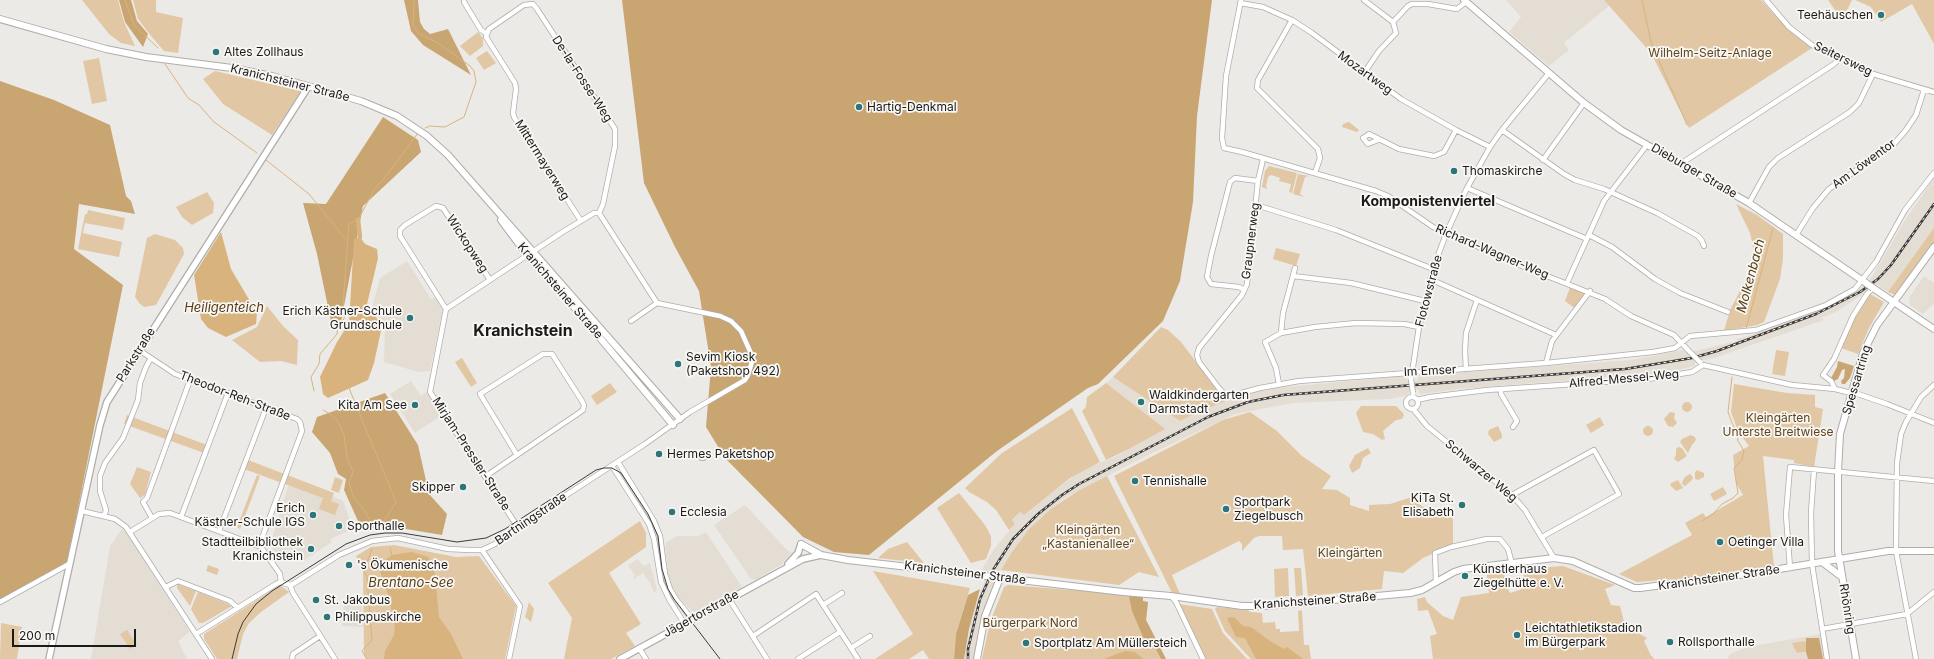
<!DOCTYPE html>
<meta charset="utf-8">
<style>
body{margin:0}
#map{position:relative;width:1934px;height:659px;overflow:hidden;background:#eceae7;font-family:Inter,sans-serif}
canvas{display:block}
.scale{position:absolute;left:12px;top:629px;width:124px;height:18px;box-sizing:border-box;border:2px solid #1a1a19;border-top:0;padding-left:5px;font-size:12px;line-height:14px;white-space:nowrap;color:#1a1a19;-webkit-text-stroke:3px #f9f7f4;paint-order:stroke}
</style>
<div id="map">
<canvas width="1934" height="659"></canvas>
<div class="scale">200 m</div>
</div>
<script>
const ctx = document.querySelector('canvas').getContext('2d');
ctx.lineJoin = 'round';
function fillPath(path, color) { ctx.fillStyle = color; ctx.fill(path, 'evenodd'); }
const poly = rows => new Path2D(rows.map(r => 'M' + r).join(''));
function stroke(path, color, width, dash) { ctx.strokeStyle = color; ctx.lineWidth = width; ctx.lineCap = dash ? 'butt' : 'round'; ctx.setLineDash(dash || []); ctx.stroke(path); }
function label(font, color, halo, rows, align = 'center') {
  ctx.font = font + ' Inter,sans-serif'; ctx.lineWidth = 3.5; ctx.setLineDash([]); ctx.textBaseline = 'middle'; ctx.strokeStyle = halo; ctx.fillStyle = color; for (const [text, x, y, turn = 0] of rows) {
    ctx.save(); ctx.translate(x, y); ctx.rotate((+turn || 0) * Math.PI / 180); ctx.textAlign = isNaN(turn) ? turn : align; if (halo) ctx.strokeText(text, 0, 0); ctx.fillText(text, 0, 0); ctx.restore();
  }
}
fillPath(poly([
 [1506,0,1604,0,1609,6,1564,43,1569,50,1549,66,1509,32,1521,17],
 [1934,178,1934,230,1891,294,1877,285,1836,312,1821,318,1824,320,1714,358,1695,362,1695,366,1665,373,1458,389,1422,394,1419,393,1418,389,1410,390,1408,395,1405,396,1389,399,1293,403,1235,414,1138,460,1065,498,1052,508,1029,529,1012,552,999,573,981,571,994,549,1015,524,1012,521,1020,512,1024,515,1038,503,1082,470,1117,456,1164,429,1106,383,1113,377,1180,421,1200,410,1226,401,1249,393,1275,388,1403,376,1409,381,1417,381,1419,376,1426,375,1631,360,1683,350,1686,353,1712,347,1737,341,1737,339,1745,337,1817,311,1862,287,1870,280,1907,217],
 [407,261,431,299,436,297,443,309,430,371,418,372,384,362,385,328,372,307,380,278],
 [1924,276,1934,283,1934,304,1923,314,1910,305,1909,298],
 [411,381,421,396,426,392,441,416,415,433,390,394],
 [291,477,343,501,353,529,330,539,332,542,303,561,298,553,288,549,277,557,270,545],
 [745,505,788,551,792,552,782,564,756,580,751,579,714,525],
 [122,529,126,532,190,632,178,641,187,659,91,659,110,546],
 [706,532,742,587,698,612,692,611,679,599,672,586,668,573,665,543,677,536,698,536],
 [638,559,643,566,650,563,657,590,654,593,650,582,649,582,643,573,634,579,633,577,635,576,628,565],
 [985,580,995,581,980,621,974,659,964,659,973,613],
 [353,599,362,604,363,627,342,626,344,603],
 [1821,634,1825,659,1729,659,1728,657,1730,654,1747,647]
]), '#e4ddd4');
fillPath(poly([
 [82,0,118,0,124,22,135,46,121,43,109,34],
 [133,0,156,0,156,12,183,18,178,53,164,51,152,37,138,19],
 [1604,0,1761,0,1783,24,1812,48,1689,128,1651,53],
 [1828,0,1852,0,1842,20],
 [1855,0,1934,0,1934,44,1912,4,1881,22,1871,7],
 [478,32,483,38,483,46,470,56,460,46],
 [487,51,496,63,484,70,476,58],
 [99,58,107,101,92,104,83,61],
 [215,71,301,91,272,135,223,104,203,79],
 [1349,122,1359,130,1357,132,1342,127,1343,124],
 [1269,166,1297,173,1292,193,1289,192,1291,184,1279,181,1280,178,1271,175,1268,177,1266,186,1267,189,1262,187,1265,171],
 [1298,174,1309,176,1305,177,1300,194,1304,197,1293,194],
 [207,192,214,203,213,213,192,225,182,217,176,207],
 [1736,204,1757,215,1783,234,1783,259,1780,279,1764,322,1757,325,1724,331,1730,310,1752,268,1755,255,1750,233],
 [88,210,125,218,123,230,85,223,83,233,122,242,119,257,78,249,85,214,87,214],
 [1934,228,1934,247,1895,295,1888,292],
 [155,234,175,240,183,248,184,254,156,305,144,307,140,304,135,297,147,238],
 [1276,248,1300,254,1296,266,1273,259],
 [1571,285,1590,291,1576,309,1565,301],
 [1870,294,1884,302,1869,328,1858,354,1841,348,1854,319],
 [267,306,283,326,298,340,297,365,281,361,260,362,232,340,257,327],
 [1161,327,1168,330,1181,342,1226,401,1200,411,1180,421,1113,377],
 [1776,350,1789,352,1785,376,1772,374],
 [462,358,477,383,471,387,455,362],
 [610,383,617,392,597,405,591,396],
 [1106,383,1165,429,1129,449,1106,460,1082,411,1086,407,1087,397],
 [1734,384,1787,393,1815,395,1815,407,1823,409,1814,467,1794,463,1794,460,1763,456,1774,567,1709,576,1637,582,1619,574,1692,535,1685,523,1703,513,1706,517,1743,495,1736,483,1733,455,1749,446,1738,431,1731,412],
 '1682 407a5 5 0 1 1 10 0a5 5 0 1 1-10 0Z',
 [1361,406,1396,406,1403,413,1404,415,1402,419,1396,420,1383,431,1385,439,1382,440,1373,434,1363,432,1356,413],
 [1072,408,1100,462,1070,478,1024,515,1020,512,1012,520,1015,524,1009,530,996,510,987,502,969,492,965,488,1002,453],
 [1250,412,1277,431,1302,456,1331,476,1322,489,1337,490,1350,498,1350,505,1369,511,1369,505,1390,504,1409,498,1435,514,1436,516,1449,512,1453,520,1453,545,1423,558,1403,573,1384,571,1382,589,1308,596,1303,549,1283,550,1282,536,1259,536,1254,538,1242,551,1242,544,1239,541,1172,575,1180,594,1172,593,1114,476,1223,420],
 [1670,412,1675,413,1674,418,1677,423,1673,427,1668,426,1664,419],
 [127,415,207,445,204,453,124,424],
 [1600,417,1604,425,1591,433,1586,425],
 [1498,426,1502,435,1502,438,1494,442,1488,434,1489,430],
 '1643 431a5 5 0 1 1 10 0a5 5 0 1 1-10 0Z',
 [1691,435,1695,437,1696,440,1692,445,1688,453,1680,442,1682,439],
 [1678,447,1682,448,1687,456,1678,462,1674,459,1676,455,1676,449],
 [1368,448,1371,453,1363,458,1360,468,1352,473,1349,466,1355,455],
 [248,460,334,493,331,501,339,504,335,515,319,509,323,498,244,469],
 [137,467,151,472,145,495,140,498,130,484],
 [1697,470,1704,473,1704,477,1698,480,1695,479,1695,472],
 [1690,474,1693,477,1692,480,1685,486,1683,485,1682,482,1685,477],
 [257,475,260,476,240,529,237,527],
 [1107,476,1159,577,1139,572,1119,585,1001,570,1012,552,1029,529,1052,508,1078,491],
 [335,477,343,480,339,493,331,490],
 [1678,480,1683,488,1676,491,1670,485,1671,483],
 [1723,487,1727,494,1714,501,1710,494],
 [959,493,985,525,991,536,991,546,986,559,971,563,937,508],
 [640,521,646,533,646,547,609,573,641,624,626,633,635,646,611,659,564,659,572,618,548,583],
 [907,542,924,563,878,558,888,549],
 [394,545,456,557,479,556,516,606,505,659,366,659,364,655,363,571,356,556,371,547],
 [208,565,219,569,217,575,206,571],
 [1563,566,1615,585,1605,589,1611,605,1620,606,1625,626,1647,638,1644,641,1651,656,1652,656,1654,659,1433,659,1430,636,1437,634,1428,610,1418,611,1417,599,1425,597,1427,602,1443,616,1453,620,1461,597,1489,593,1486,569,1500,567,1509,585,1507,587,1510,593,1525,588,1523,569],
 [1288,568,1289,596,1275,597,1274,569],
 [1294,568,1301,568,1303,595,1296,596],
 [873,571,970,588,956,634,954,659,929,659,923,650,909,659,875,659,913,634],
 [179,585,196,591,190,606,177,588,177,585],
 [1008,585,1084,591,1143,597,1143,601,1148,602,1146,620,1166,659,982,659,990,622,1004,587],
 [281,586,289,592,261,612,249,623,243,634,237,659,217,659,204,639,204,634,276,588],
 [198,592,226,603,232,606,203,623,199,623,191,609],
 [529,602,534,609,531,622,525,617],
 [1179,604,1212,609,1223,633,1247,659,1205,659],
 [1217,607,1248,610,1250,612,1262,613,1263,623,1275,622,1276,629,1280,629,1280,632,1299,631,1298,611,1302,610,1304,645,1309,645,1311,659,1251,659,1225,631,1215,609],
 [1,623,22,627,17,659,0,659],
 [127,630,137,645,130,649,120,634],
 [1805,641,1809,651,1797,653,1792,643]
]), '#e1c7a3');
fillPath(poly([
 [119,0,131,0,137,21,148,34,143,47,125,22],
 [404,0,418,0,420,22,424,29,430,34,448,29,471,75,423,45,411,31],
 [622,0,1212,0,1197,116,1193,202,1180,281,1163,321,1098,384,1088,388,997,451,869,555,834,552,803,537,725,458,706,427,711,367,699,291,675,247,644,183],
 [0,81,54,100,110,125,126,196,131,201,135,214,79,204,74,249,123,285,67,562,0,601],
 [383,117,418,140,421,152,363,206,340,327,333,331,317,254,303,203,326,204],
 [1838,361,1854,366,1850,378,1845,384,1842,384,1841,381,1844,378,1845,369,1842,370,1838,379,1834,381,1831,378,1837,367],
 [385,393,418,445,429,494,447,514,442,535,394,527,373,528,358,521,344,490,346,479,338,474,330,453,312,432,317,417],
 [980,589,969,629,964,659,954,659,956,634,968,595],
 [1129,596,1143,597,1143,601,1148,602,1146,620,1166,659,1161,659,1155,647,1144,639,1132,611],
 [1806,638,1819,638,1823,659,1808,659,1806,652]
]), '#c9a571');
fillPath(poly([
 [221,232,231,269,257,313,256,324,226,337,208,328,201,319,194,275],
 [360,237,365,244,377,249,378,258,375,271,367,304,382,326,374,363,368,380,328,398,323,394,320,377,337,342,349,323,354,239],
 [412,552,428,557,435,574,439,617,451,634,463,659,384,659,385,651,394,635,395,627,389,597,380,571,384,561,392,555],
 [1234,617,1243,626,1251,627,1270,641,1284,649,1287,647,1303,659,1256,659,1245,638,1236,637,1227,618],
 [1125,651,1135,652,1143,659,1104,659]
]), '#d8b37e');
stroke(poly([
 [125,0,134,25,158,48],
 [414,0,413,25,418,33,438,43,470,66,474,71,476,82,464,117,445,127,430,126,425,128],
 [1642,0,1651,42,1687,125],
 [165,64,188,98,199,105,214,122,257,153],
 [266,160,309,194,347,241],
 [1746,329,1773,228],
 [349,388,396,502,384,521,385,528],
 [314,391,311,377,319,364,320,354,337,334,338,324,344,319,345,311,343,305,349,224,358,220,374,190,390,171,418,133],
 [323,410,330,414,337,420,344,435,347,457,353,472,349,483,354,498,366,512,372,526],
 [1702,521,1713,514,1722,504,1733,498,1738,493,1734,468,1742,460,1744,451,1738,441,1737,432,1732,423,1728,412,1732,377],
 [390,548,392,555],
 [367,659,362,651,372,640,367,577,364,571,372,549]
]), '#d8b37e', 1);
stroke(poly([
 [358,220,360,237]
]), '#d8b37e', 4.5);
const minor = poly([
 [1241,0,1226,76,1222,138,1224,148,1242,152,1376,191,1388,196,1433,227,1522,266,1605,299,1631,316,1674,335,1688,350],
 [1364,0,1393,22,1396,33,1379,51,1364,73],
 [1766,0,1789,27,1812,45,1873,74,1934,92],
 [464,2,481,30,486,33],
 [1240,3,1263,7,1292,20,1312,33,1401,99,1456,130,1490,147],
 [1292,20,1258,80,1257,88,1318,149,1320,158,1315,173],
 [1393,22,1408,6,1412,4,1428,4,1457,9,1466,2],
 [1502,130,1564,174,1575,180,1604,189,1657,213,1698,236,1702,241,1704,246],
 [1378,140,1368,144,1363,138,1369,134,1399,149,1434,156,1444,152,1456,130],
 [1263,159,1258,181,1247,284,1242,295,1199,348,1197,355,1199,362,1218,387,1225,395,1230,396,1260,388,1299,381,1546,363,1653,352,1675,348,1690,336,1756,330,1826,305,1855,289,1876,262,1905,210,1934,173],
 [1543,160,1584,103],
 [1682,164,1685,161,1834,64,1839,59],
 [1467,188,1587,239],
 [1749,203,1769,167,1778,158,1850,112,1859,103,1873,74],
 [1256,205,1336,230,1433,269],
 [581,221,514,117,513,113,516,89,515,83,486,37,489,29,524,5,533,4,537,9,615,129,615,146,603,204,599,213],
 [1589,235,1612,247,1655,279,1680,293,1728,312],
 [1796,235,1813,208,1829,189,1894,144,1906,130,1916,115,1924,90],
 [1293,276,1351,283,1425,301],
 [1430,279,1556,335],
 [1567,283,1604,201,1647,145],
 [1244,290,1239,287,1211,284,1207,277,1211,256,1230,182,1235,178,1258,181],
 [446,309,400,236,400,230,405,225,436,206,443,208,490,280],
 [631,321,657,303],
 [1281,333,1283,313,1295,268],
 [139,350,175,374,297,419,300,422,302,431,259,546],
 [1546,363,1552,341,1590,291],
 [1703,365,1792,385,1835,389,1851,393],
 [1466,369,1465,351,1466,333,1477,300],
 [1412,373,1419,327,1433,269,1446,234,1467,188,1490,147,1502,130,1549,73],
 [1279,384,1276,368,1265,342,1281,333,1315,327,1356,323,1404,324,1419,327],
 [1835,389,1831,381,1823,375,1834,359,1853,316,1867,294,1873,288],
 [1501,390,1501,394,1517,421,1513,427],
 [1852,392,1887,404,1934,423],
 '1406 403a6 6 0 1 1 12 0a6 6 0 1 1-12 0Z',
 [1417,400,1430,397,1487,390,1648,379,1692,372,1703,365],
 [1414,410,1427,426,1512,495,1525,510,1554,558],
 [618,462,654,521,660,536,665,574,670,589,676,599,692,619],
 [612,466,649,524,654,539,661,582,669,599,684,623],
 [1814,470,1811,513,1812,564,1827,659],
 [486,476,517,455,561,425,576,415,583,410,584,405,582,401,552,354,543,354,480,394,517,455],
 [1512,495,1594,450,1619,494,1542,537],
 [82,511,115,519,126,527,212,659],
 [104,516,106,510,100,491,100,476,105,463,123,438,138,400,140,383,146,367,151,358],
 [181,517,228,393],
 [152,518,143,502,147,498,190,380],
 [519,529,430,392,446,309,561,233,594,213,599,213],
 [219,531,266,408],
 [130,532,159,514,170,513,261,547,280,574,281,582],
 [482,550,520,606,509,659],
 [1790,568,1786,515,1790,467,1934,481],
 [1436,582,1435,553,1451,547,1487,539,1500,539,1508,549,1512,564],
 [290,585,293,593,335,659],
 [166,587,178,581,230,601,238,608],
 [1171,596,1176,602,1203,659],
 [729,599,767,659],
 [0,602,69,564],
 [823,605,842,593],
 [1822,629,1907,614,1934,592],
 [196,634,276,584,280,582,290,585,293,584,339,555,372,541,398,538,448,549,470,550,482,550,495,544,537,514,645,444,690,412,745,380,748,375,753,358,741,331,731,321,720,316,657,303,599,213],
 [753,636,816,594,858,659],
 [639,648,646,659],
 [851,648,870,636],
 [292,659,293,654,320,636],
 [798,659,840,632],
 [1916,659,1896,551,1897,463,1901,434,1906,422,1921,397,1934,385]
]);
const tertiary = poly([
 [788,564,798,553,801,544],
 [49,659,100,425,107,402,308,87],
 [620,659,803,559,821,555]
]);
const secondary = poly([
 [1464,0,1584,103,1621,130,1749,203,1866,283],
 [0,19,106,49,146,57,232,68,272,76,361,101,397,116,427,136,448,155,680,419],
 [501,220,527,255,569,301,673,425],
 [1873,288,1934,329],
 [702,457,703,457],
 [801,544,821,555,848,560,1123,592,1171,596,1242,606,1266,606,1410,593,1422,590,1454,572,1463,569,1554,558,1573,561,1634,588,1640,588,1761,572,1888,551,1934,551],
 [1822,562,1842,577],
 [977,659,985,616,1000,578],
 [1856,659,1838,551,1838,472,1840,434,1863,353,1877,325,1934,247]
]);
stroke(minor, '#afadaa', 6);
stroke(tertiary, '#afadaa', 8);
stroke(secondary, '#afadaa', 8);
stroke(minor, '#fff', 4.5);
stroke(tertiary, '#fff', 5.5);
stroke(secondary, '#fff', 6);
stroke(poly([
 [232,659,238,634,243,622,256,604,272,591,346,544,370,535,385,533,402,533,457,542,486,538,505,529,596,470,604,468,612,468,621,473,648,514,658,536,662,569,668,589,674,599,720,659]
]), '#3c3b3a', 1);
const rail = poly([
 [968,659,968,649,980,599,993,570,1013,539,1038,514,1062,495,1079,484,1208,417,1248,402,1283,395,1625,369,1692,358,1717,351,1816,314,1860,292,1878,279,1891,265,1934,204]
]);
stroke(rail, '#3c3b3a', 2.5);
stroke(rail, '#f9f7f4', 1, [3]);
const minorBridge = poly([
 [1688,350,1700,362],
 [1411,379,1413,393]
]);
const secondaryBridge = poly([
 [1866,283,1873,288]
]);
stroke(minorBridge, '#afadaa', 6, []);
stroke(secondaryBridge, '#afadaa', 8, []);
stroke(minorBridge, '#fff', 4.5);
stroke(secondaryBridge, '#fff', 6);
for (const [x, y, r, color] of [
 [1881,15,4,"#2c767a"],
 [216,52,4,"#2c767a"],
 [859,107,4,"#2c767a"],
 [1454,171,4,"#2c767a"],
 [410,318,4,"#2c767a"],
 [678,364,4,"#2c767a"],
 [1141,402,4,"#2c767a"],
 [415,405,4,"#2c767a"],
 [659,454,4,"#2c767a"],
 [1135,481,4,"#2c767a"],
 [463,487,4,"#2c767a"],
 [1462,505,4,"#2c767a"],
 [1226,509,4,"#2c767a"],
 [672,512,4,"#2c767a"],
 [313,515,4,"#2c767a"],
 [339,526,4,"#2c767a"],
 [1720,542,4,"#2c767a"],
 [311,549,4,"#2c767a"],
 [349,565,4,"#2c767a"],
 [1465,576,4,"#2c767a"],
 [316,600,4,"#2c767a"],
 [327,617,4,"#2c767a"],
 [1517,635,4,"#2c767a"],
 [1670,642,4,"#2c767a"],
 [1026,643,4,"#2c767a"]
]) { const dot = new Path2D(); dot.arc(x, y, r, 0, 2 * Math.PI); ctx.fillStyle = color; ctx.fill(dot); stroke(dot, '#f9f7f4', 1.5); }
label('12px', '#1a1a19', '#f9f7f4', [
 ["Teehäuschen",1873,15,"right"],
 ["Altes Zollhaus",224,52],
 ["Hartig-Denkmal",867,107],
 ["Thomaskirche",1462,171],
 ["Erich Kästner-Schule",402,311,"right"],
 ["Grundschule",402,325,"right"],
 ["Sevim Kiosk",686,357],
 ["(Paketshop 492)",686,371],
 ["Waldkindergarten",1149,395],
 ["Darmstadt",1149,409],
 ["Kita Am See",407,405,"right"],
 ["Hermes Paketshop",667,454],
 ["Tennishalle",1143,481],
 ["Skipper",455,487,"right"],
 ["KiTa St.",1454,498,"right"],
 ["Elisabeth",1454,512,"right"],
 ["Sportpark",1234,502],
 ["Ziegelbusch",1234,516],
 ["Erich",305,508,"right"],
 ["Kästner-Schule IGS",305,522,"right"],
 ["Ecclesia",680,512],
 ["Sporthalle",347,526],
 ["Stadtteilbibliothek",303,542,"right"],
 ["Kranichstein",303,556,"right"],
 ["Oetinger Villa",1728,542],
 ["'s Ökumenische",357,565],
 ["Künstlerhaus",1473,569],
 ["Ziegelhütte e. V.",1473,583],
 ["St. Jakobus",324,600],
 ["Philippuskirche",335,617],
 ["Leichtathletikstadion",1525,628],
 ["im Bürgerpark",1525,642],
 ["Rollsporthalle",1678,642],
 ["Sportplatz Am Müllersteich",1034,643]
], 'left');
label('12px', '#5f451d', '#f9f7f4', [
 ["Wilhelm-Seitz-Anlage",1710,53],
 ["Kleingärten",1778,418],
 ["Unterste Breitwiese",1778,432],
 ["Kleingärten",1088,530],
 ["„Kastanienallee“",1088,544],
 ["Kleingärten",1350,553],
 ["Bürgerpark Nord",1030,623]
]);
label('12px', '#1a1a19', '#f9f7f4', [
 ["Seitersweg",1843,59,26],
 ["Mozartweg",1365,73,36],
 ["De-la-Fosse-Weg",582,79,57],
 ["Kranichsteiner Straße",290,83,14],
 ["Mittermayerweg",542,160,58],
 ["Am Löwentor",1864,164,-36],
 ["Dieburger Straße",1694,171,30],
 ["Graupnerweg",1251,241,-83],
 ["Wickopweg",467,244,57],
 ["Richard-Wagner-Weg",1492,252,23],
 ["Kranichsteiner Straße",560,291,49],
 ["Flotowstraße",1429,291,-75],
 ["Parkstraße",136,355,-58],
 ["Im Emser",1430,371,-3],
 ["Alfred-Messel-Weg",1624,379,-5],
 ["Spessartring",1857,380,-73],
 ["Theodor-Reh-Straße",235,396,21],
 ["Mirjam-Pressler-Straße",471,454,57],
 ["Schwarzer Weg",1481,471,40],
 ["Bartningstraße",531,519,-34],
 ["Kranichsteiner Straße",965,573,7],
 ["Kranichsteiner Straße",1719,578,-8],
 ["Kranichsteiner Straße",1315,601,-4],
 ["Rhönring",1847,609,81],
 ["Jägertorstraße",701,614,-29]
]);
label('italic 13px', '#573d15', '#f9f7f4', [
 ["Molkenbach",1751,276,-75],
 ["Heiligenteich",224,308],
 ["Brentano-See",411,583]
]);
label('bold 14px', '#1a1a19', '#f9f7f4', [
 ["Komponistenviertel",1428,202]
]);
label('bold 16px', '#1a1a19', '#f9f7f4', [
 ["Kranichstein",523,331]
]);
</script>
